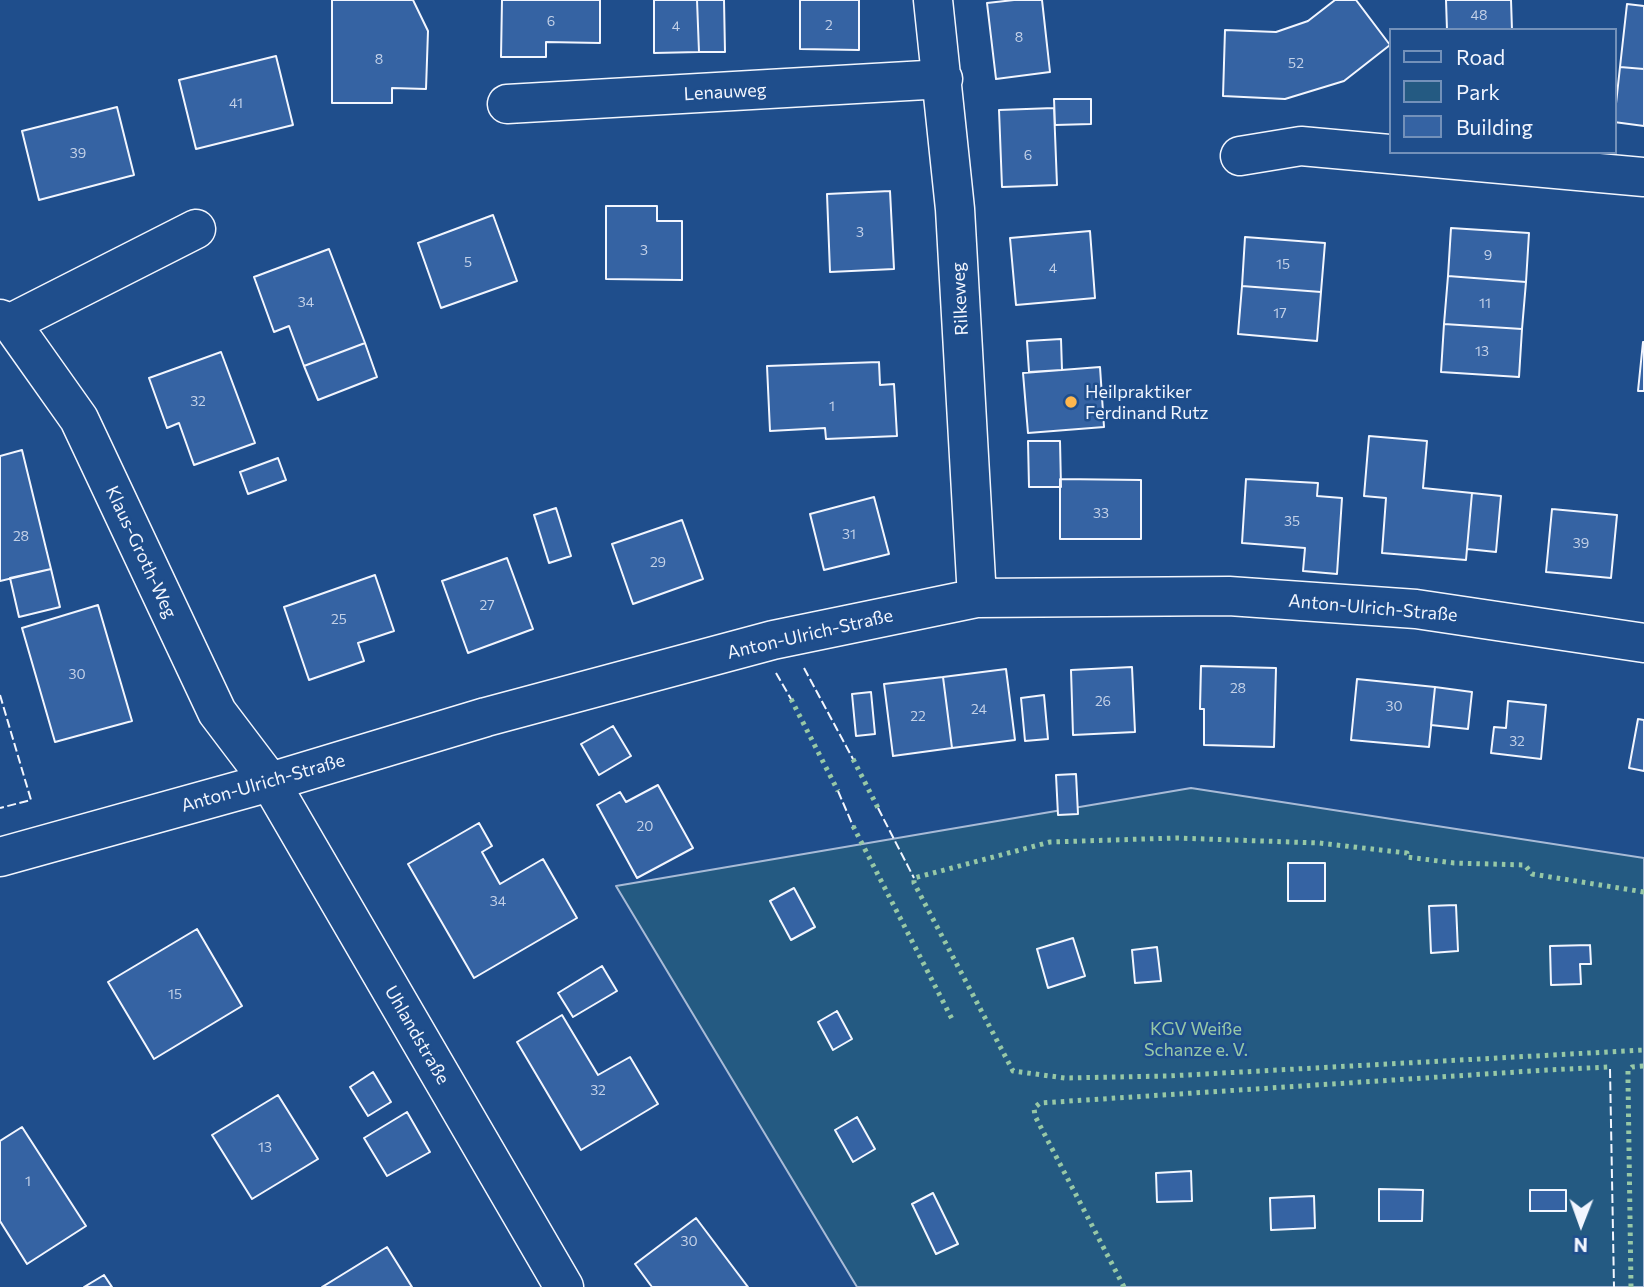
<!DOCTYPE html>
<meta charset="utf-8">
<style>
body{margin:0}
#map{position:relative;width:1644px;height:1287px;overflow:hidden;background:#1f4e8c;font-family:Commissioner,sans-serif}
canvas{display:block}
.legend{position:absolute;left:1389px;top:28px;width:228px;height:126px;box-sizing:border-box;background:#1f4e8c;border:2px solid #7391ba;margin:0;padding:9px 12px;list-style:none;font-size:21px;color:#f2f6ff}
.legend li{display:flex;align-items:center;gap:14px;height:35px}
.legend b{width:35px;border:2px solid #7391ba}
.north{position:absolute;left:1546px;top:1189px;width:70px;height:70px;-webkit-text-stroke:5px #1f4e8c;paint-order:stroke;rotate:181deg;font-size:19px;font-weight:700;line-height:28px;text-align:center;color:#f2f6ff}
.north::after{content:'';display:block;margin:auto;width:24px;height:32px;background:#f2f6ff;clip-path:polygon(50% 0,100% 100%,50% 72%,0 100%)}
</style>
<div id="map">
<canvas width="1644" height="1287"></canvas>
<ul class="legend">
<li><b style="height:9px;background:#1f4e8c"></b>Road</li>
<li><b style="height:19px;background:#245a82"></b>Park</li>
<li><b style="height:19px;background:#3563a3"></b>Building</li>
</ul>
<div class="north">N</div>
</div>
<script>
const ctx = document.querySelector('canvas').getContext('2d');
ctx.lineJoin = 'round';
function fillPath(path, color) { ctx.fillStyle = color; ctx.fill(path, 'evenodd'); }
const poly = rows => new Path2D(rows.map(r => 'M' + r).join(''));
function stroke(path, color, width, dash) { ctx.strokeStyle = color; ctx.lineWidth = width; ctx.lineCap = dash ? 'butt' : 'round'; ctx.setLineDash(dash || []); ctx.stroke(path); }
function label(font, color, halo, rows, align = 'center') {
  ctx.font = font + ' Commissioner,sans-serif'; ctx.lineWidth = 5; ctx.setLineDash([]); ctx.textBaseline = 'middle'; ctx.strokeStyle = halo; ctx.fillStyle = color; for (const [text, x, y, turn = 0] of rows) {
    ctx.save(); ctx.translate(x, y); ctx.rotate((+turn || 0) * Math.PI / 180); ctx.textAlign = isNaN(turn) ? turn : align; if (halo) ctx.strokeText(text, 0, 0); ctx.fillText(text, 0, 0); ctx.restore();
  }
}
const green = poly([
 [1191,788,1644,858,1644,1287,857,1287,616,886,1191,788]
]);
fillPath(green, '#245a82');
stroke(green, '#a8bbd7', 2);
const building = poly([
 [332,0,413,0,428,31,426,89,392,88,392,103,332,103,332,0],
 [502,0,600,0,600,43,546,42,546,57,501,57,502,0],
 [654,0,697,0,699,52,654,53,654,0],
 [697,0,724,0,725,52,699,52,697,0],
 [800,0,859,0,859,50,800,49,800,0],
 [1014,0,1042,0,1050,72,996,79,987,3,1014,0],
 [1335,0,1356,0,1390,45,1344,81,1285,99,1223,96,1225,30,1276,32,1308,21,1335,0],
 [1446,0,1511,0,1512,30,1447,30,1446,0],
 [1627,4,1644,6,1644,69,1620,67,1627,4],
 [276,56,293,125,196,149,179,80,276,56],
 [1620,67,1644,69,1644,126,1614,122,1620,67],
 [1054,99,1091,99,1091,124,1055,125,1054,99],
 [117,107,134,175,39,200,22,131,117,107],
 [1054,108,1057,185,1002,187,999,110,1054,108],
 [890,191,894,269,830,272,827,194,890,191],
 [606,206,657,206,657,221,682,221,682,280,606,279,606,206],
 [493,215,517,281,441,308,418,243,493,215],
 [1451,228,1529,233,1526,282,1448,276,1451,228],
 [1090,231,1095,298,1016,305,1010,238,1090,231],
 [1245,237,1325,243,1321,292,1242,286,1245,237],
 [329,249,365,343,304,366,289,326,274,332,254,277,329,249],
 [1448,276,1526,282,1522,329,1444,324,1448,276],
 [1242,286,1321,292,1317,341,1238,334,1242,286],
 [1444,324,1522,329,1519,377,1441,372,1444,324],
 [1061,339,1062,370,1029,372,1027,341,1061,339],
 [1643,342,1644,342,1644,391,1638,391,1643,342],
 [365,343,377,377,318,400,304,366,365,343],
 [221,352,255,443,194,465,179,423,167,428,149,378,221,352],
 [879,362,880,385,894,384,897,436,826,439,825,428,770,431,767,366,879,362],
 [1100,367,1104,427,1028,433,1023,373,1100,367],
 [1369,436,1427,441,1423,488,1472,493,1466,560,1382,553,1386,498,1364,496,1369,436],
 [1028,441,1060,441,1061,487,1029,487,1028,441],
 [22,450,51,569,0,581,0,456,22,450],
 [278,458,286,480,248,494,240,472,278,458],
 [1060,479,1141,480,1141,539,1060,539,1060,479],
 [1246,479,1318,483,1317,496,1342,498,1337,574,1303,571,1305,548,1242,543,1246,479],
 [1472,493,1501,496,1496,552,1467,549,1472,493],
 [874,497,889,554,824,570,810,514,874,497],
 [556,508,571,556,549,563,534,515,556,508],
 [1552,509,1617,515,1611,578,1546,572,1552,509],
 [682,520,703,579,633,604,612,544,682,520],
 [507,558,533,629,468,653,442,581,507,558],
 [51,569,60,607,19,617,10,578,51,569],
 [375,575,394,631,358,643,364,661,309,680,284,607,375,575],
 [98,605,132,721,55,742,22,628,98,605],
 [1201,666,1276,668,1274,747,1204,745,1204,709,1200,709,1201,666],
 [1132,667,1135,732,1073,735,1071,670,1132,667],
 [1006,669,1015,740,952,748,943,677,1006,669],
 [943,677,952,748,893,756,884,684,943,677],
 [1357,679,1435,687,1429,747,1351,740,1357,679],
 [1435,687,1472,692,1468,729,1431,725,1435,687],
 [871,692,875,734,856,736,852,694,871,692],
 [1044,695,1048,739,1025,741,1021,698,1044,695],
 [1508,701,1546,705,1541,759,1491,753,1494,727,1506,728,1508,701],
 [1638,719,1644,720,1644,771,1629,768,1638,719],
 [613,726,631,756,599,775,581,744,613,726],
 [1076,774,1078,814,1058,815,1056,775,1076,774],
 [658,785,693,848,637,878,597,805,620,792,626,802,658,785],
 [479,823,492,846,482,852,500,884,543,859,577,918,474,978,408,864,479,823],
 [1288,863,1325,863,1325,901,1288,901,1288,863],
 [794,888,815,927,791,940,770,901,794,888],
 [1456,905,1458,951,1431,953,1429,906,1456,905],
 [197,929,242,1006,154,1059,108,982,197,929],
 [1073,938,1085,976,1048,988,1037,949,1073,938],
 [1590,945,1591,964,1580,964,1581,984,1551,985,1550,946,1590,945],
 [1157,947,1161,981,1135,983,1132,950,1157,947],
 [602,966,617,991,573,1017,558,993,602,966],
 [837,1011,852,1039,833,1050,818,1022,837,1011],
 [562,1015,598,1075,630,1057,658,1104,581,1150,517,1042,562,1015],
 [373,1072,391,1102,368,1116,350,1087,373,1072],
 [278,1095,318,1159,252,1199,212,1135,278,1095],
 [407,1112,430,1152,387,1176,364,1138,407,1112],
 [857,1117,875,1149,853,1162,835,1130,857,1117],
 [22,1127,86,1226,27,1264,0,1221,0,1141,22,1127],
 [1191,1171,1192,1201,1157,1202,1156,1173,1191,1171],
 [1379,1189,1423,1190,1422,1221,1379,1221,1379,1189],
 [1530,1190,1566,1190,1566,1211,1530,1211,1530,1190],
 [933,1193,958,1244,936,1254,912,1204,933,1193],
 [1314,1196,1315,1228,1271,1230,1270,1198,1314,1196],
 [696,1218,748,1287,652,1287,635,1264,696,1218],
 [387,1247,412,1287,322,1287,387,1247],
 [104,1275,112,1287,84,1287,104,1275]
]);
fillPath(building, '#3563a3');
stroke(building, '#f2f6ff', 2);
const minor = poly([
 [933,0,955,209,977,598],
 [507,104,943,79],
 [1240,156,1301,146,1644,177],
 [0,319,11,323,79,419,217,712,270,782,564,1287],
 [11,323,196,229],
 [0,857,270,782,486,717,773,640,977,598,1229,596,1416,609,1644,643]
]);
stroke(minor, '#f2f6ff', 41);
stroke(minor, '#1f4e8c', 38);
stroke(poly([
 [791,699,838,791],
 [853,759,878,808],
 [853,826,953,1021],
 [1644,892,1532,874,1525,865,1454,863,1407,857,1407,853,1319,843,1176,838,1050,842,914,878,914,883,1013,1071,1065,1078,1168,1076,1644,1050],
 [1124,1287,1035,1116,1034,1108,1040,1103,1547,1070,1608,1067,1610,1069],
 [1631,1287,1628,1080,1628,1071,1632,1067,1644,1066]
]), '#97c8a6', 5, [3.5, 5]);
stroke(poly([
 [804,668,853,759],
 [776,673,791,699],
 [0,695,31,800,0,808],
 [838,791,853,826],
 [878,808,914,878],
 [1610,1069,1614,1287]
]), '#f2f6ff', 2, [9, 3.5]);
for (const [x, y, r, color] of [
 [1071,402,7,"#ffb74d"]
]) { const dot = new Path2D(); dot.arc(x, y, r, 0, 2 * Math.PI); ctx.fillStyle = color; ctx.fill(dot); stroke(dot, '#1f4e8c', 2.5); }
label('14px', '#c3d1e8', null, [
 ["48",1479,15],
 ["6",551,21],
 ["2",829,25],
 ["4",676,26],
 ["8",1019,37],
 ["8",379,59],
 ["52",1296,63],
 ["41",236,103],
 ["39",78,153],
 ["6",1028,155],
 ["3",860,232],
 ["3",644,250],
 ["9",1488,255],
 ["5",468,262],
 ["15",1283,264],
 ["4",1053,268],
 ["34",306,302],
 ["11",1485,303],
 ["17",1280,313],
 ["13",1482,351],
 ["32",198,401],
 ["1",832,406],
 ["33",1101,513],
 ["35",1292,521],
 ["31",849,534],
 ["28",21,536],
 ["39",1581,543],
 ["29",658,562],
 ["27",487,605],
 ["25",339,619],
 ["30",77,674],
 ["28",1238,688],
 ["26",1103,701],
 ["30",1394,706],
 ["24",979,709],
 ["22",918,716],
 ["32",1517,741],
 ["20",645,826],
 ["34",498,901],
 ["15",175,994],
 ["32",598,1090],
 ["13",265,1147],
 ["1",28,1181],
 ["30",689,1241]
]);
label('18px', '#f2f6ff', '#1f4e8c', [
 ["Lenauweg",725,92,-3],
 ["Rilkeweg",960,299,-93],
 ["Klaus-Groth-Weg",141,552,65],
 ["Anton-Ulrich-Straße",1373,608,5],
 ["Anton-Ulrich-Straße",810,634,-13],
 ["Anton-Ulrich-Straße",263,783,-16],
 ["Uhlandstraße",417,1035,60]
]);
label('18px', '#f2f6ff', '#1f4e8c', [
 ["Heilpraktiker",1085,392],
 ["Ferdinand Rutz",1085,413]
], 'left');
label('18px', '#97c8a6', '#1f4e8c', [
 ["KGV Weiße",1196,1029],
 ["Schanze e. V.",1196,1050]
]);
</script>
